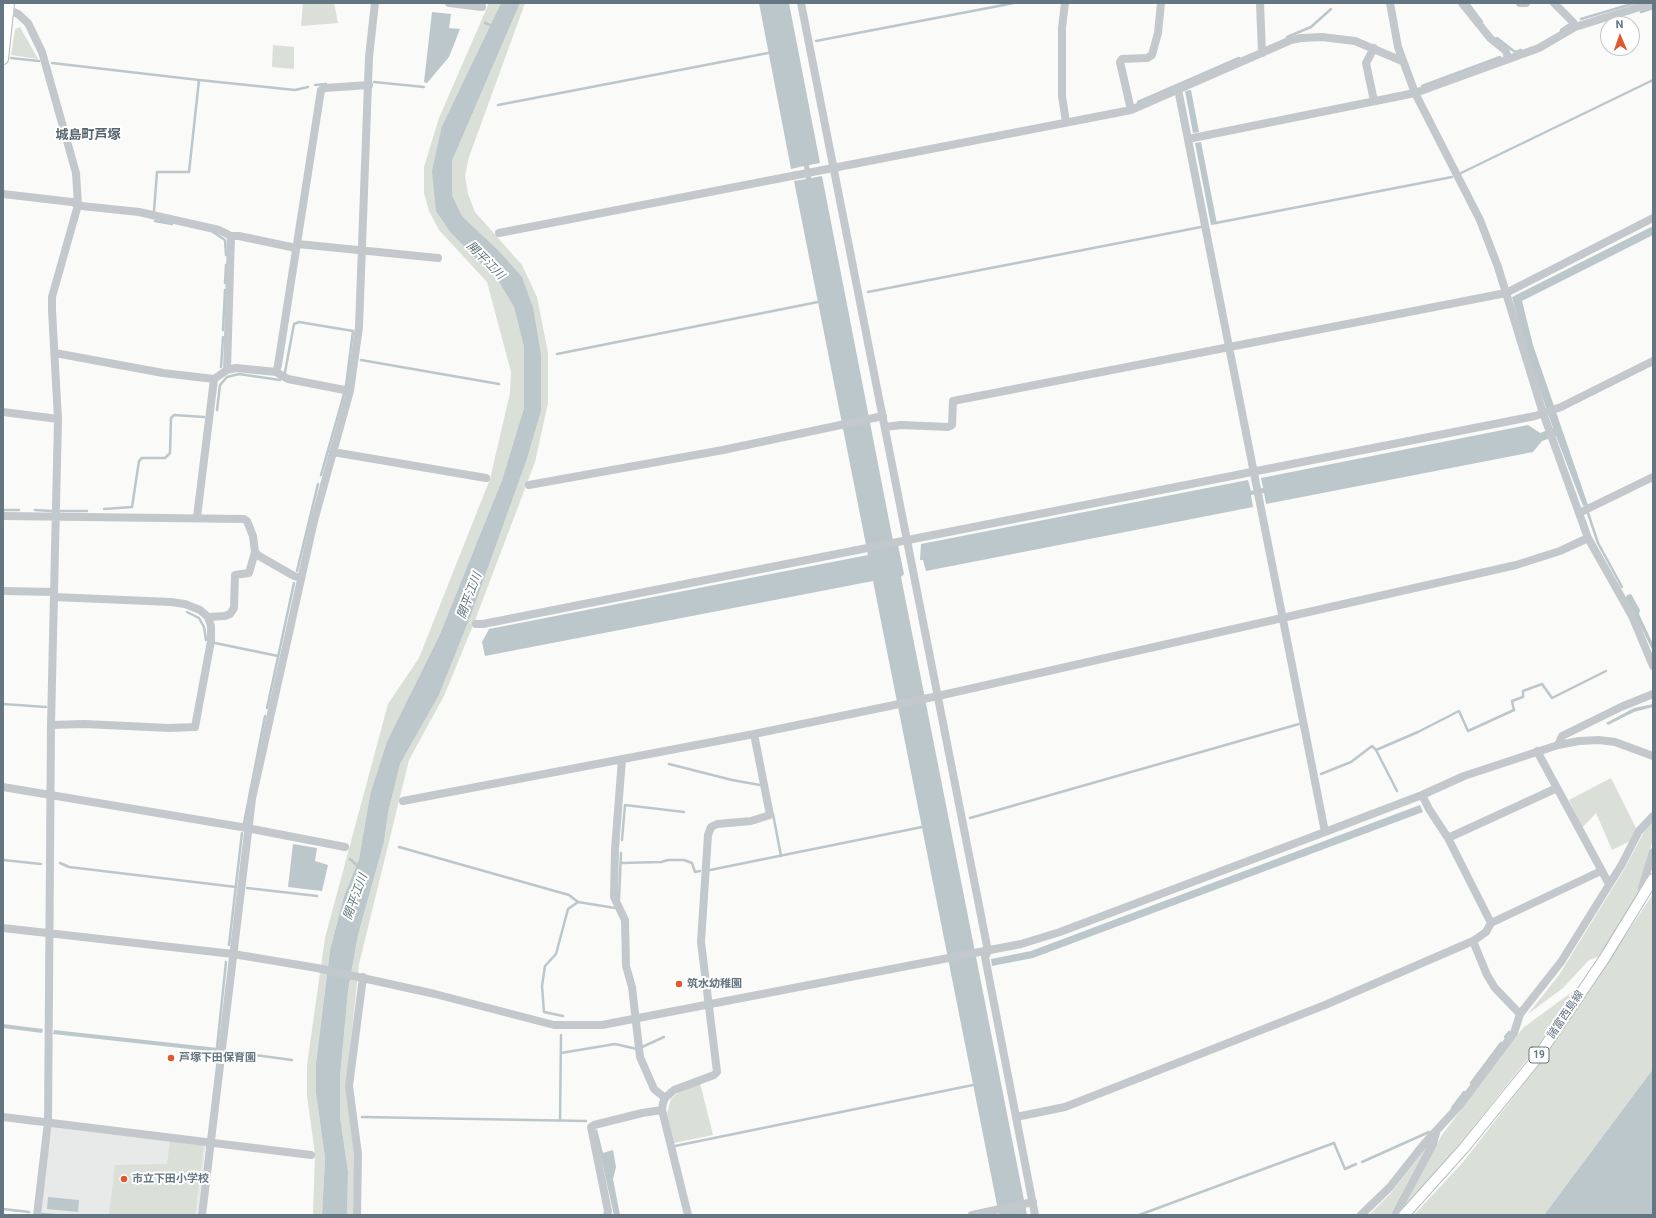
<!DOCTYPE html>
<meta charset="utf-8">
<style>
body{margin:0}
#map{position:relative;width:1656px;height:1218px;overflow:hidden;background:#fafaf8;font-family:Roboto,sans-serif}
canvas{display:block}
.frame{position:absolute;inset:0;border:4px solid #657683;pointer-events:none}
.north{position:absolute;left:1600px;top:16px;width:40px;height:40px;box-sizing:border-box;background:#fff;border:1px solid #c1c8cd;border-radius:50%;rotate:358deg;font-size:11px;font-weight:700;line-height:16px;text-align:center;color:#657683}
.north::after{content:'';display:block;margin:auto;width:14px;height:18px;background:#e4572e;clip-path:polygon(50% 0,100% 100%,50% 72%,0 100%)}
</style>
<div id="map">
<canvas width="1656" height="1218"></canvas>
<div class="frame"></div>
<div class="north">N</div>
</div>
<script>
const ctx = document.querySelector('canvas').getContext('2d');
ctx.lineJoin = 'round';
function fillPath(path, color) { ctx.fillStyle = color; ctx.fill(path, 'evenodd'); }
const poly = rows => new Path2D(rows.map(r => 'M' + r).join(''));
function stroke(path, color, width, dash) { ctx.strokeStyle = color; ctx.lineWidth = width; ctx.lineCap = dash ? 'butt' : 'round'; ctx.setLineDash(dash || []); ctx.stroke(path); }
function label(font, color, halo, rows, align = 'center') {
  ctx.font = font + ' Roboto,"Noto Sans JP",sans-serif'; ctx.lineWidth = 4; ctx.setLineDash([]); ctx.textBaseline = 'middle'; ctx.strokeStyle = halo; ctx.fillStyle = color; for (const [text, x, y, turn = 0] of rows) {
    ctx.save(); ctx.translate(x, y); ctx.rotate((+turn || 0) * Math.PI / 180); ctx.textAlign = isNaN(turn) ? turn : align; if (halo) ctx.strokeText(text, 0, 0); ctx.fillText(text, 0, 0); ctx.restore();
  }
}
fillPath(poly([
 [52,1125,206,1143,198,1215,40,1214]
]), '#e8e9e9');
fillPath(poly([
 [303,3,334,3,338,23,301,26],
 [489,3,501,3,442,126,451,233,499,282,514,307,524,347,524,408,502,480,440,634,414,687,370,795,359,859,344,896,330,950,316,1063,316,1093,325,1158,322,1215,313,1215,315,1154,307,1096,307,1065,325,938,388,704,419,658,490,479,510,393,511,372,487,282,439,230,429,211,424,193,424,167,439,118],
 [520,3,525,3,469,157,465,176,468,194,475,212,522,265,537,297,548,353,548,403,535,462,474,623,444,696,409,760,359,964,346,1087,355,1160,353,1215,347,1215,348,1171,340,1117,340,1077,348,991,358,935,384,842,388,813,400,764,439,695,471,615,527,459,541,411,533,307,522,278,499,251,462,216,452,195,452,161],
 [20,27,38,59,11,55,15,29],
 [273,45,294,47,294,69,272,67],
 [1611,778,1636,828,1632,840,1612,850,1596,813,1582,828,1569,800],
 [1653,822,1653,839,1635,902,1598,957,1589,960,1563,988,1528,1014,1559,975,1625,868,1646,828],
 [1653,894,1653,1069,1544,1215,1414,1215,1464,1161,1543,1059],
 [1580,986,1537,1047,1462,1141,1400,1212,1442,1135,1523,1028],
 [700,1083,713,1135,674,1143,667,1113,671,1099,679,1092],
 [170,1141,204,1145,195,1215,109,1215,115,1165,167,1164],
 [1429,1144,1390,1215,1369,1215,1391,1193]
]), '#dadfd7');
fillPath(poly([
 [501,3,520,3,452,161,452,195,462,216,499,251,522,277,533,307,541,355,541,411,527,459,471,615,439,695,400,764,388,813,384,842,358,935,348,991,340,1077,340,1117,348,1171,347,1215,322,1215,325,1158,316,1093,316,1063,330,950,344,896,359,859,370,795,387,742,440,634,502,480,524,408,524,347,514,307,499,282,451,233,436,211,432,171,442,126],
 [759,3,789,3,820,163,809,165,811,178,822,176,894,546,898,545,904,574,901,577,1027,1215,999,1215,873,581,485,656,482,642,489,629,868,555,794,181,806,179,804,166,791,169],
 [432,12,451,14,449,28,460,29,449,57,427,83,424,82],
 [1191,90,1199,132,1193,133,1185,91],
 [1201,142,1217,224,1211,225,1195,143],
 [1653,226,1653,235,1522,301,1533,345,1588,505,1583,506,1556,436,1542,441,1533,452,1266,504,1264,493,1251,495,1253,507,926,571,923,560,920,560,921,544,1248,480,1251,491,1263,488,1261,478,1528,425,1540,433,1553,428,1525,347,1512,297],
 [1631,594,1640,610,1639,614,1653,644,1653,651,1626,598,1627,595],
 [1653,704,1653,707,1634,712,1608,725,1606,723,1634,708],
 [1420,805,1423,812,1033,958,992,966,991,959,1031,951],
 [293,844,317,848,315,861,328,865,322,891,288,887],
 [3,1024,43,1029,42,1033,3,1028],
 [54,1030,218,1048,217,1052,53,1034],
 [1653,1069,1653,1215,1544,1215],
 [597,1129,603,1153,613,1150,616,1167,613,1179,620,1215,614,1215,595,1131],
 [48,1197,79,1200,78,1212,47,1209]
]), '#bbc7cb');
stroke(poly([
 [1468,3,1482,22],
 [1641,12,1653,8],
 [1581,19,1635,3],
 [485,23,492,26],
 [1561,30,1570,24],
 [1287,37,1311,27,1331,9],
 [1497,38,1515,52,1521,50],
 [816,41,1014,3],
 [11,58,39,61],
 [52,63,199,80,295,90,308,87],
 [374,82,424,87],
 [315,85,326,84],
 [1422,86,1500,57],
 [1138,102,1239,58],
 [498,105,768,53],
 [1461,173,1653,80],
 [154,211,157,172,189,172,199,80],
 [155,221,172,224],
 [1216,223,1452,177],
 [213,232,225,240,226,255],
 [225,283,226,265],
 [868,292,1201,227],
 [223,330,225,290],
 [557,354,818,302],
 [361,360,499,384],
 [221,367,223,337],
 [285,372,294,324,299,322,353,331,346,386],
 [217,410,220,385,227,377,239,374,280,380],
 [321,475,344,394],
 [104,509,132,507,139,461,142,458,165,458,170,453,171,418,174,415,204,417],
 [3,510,19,510],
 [35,510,51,511],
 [61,511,87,511],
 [1588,513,1598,543,1622,587],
 [297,571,318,484],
 [187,612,199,618,204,627,206,640],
 [215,643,278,656],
 [3,704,46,707],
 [267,708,294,583],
 [669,764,732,780,760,785],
 [1321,774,1351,762,1372,746,1376,750],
 [1397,791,1376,750,1418,732,1459,711,1468,731,1514,710,1512,701,1523,697,1523,691,1542,684,1552,698,1606,671],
 [773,814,781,856],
 [970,818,1299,724],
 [244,823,265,716],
 [622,840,625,805,684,812],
 [399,847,569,895,578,902],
 [350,859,359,867],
 [3,860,41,864],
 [60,863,69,867,236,887],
 [621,863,661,862,668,860,684,860,692,863,695,872,700,871],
 [710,870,922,827],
 [247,888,317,896],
 [619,899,621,853],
 [229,945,242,833],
 [563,1016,544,1012,542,986,545,966,556,954,568,909,578,902,615,908],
 [1505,1037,1509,1032],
 [642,1047,664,1037],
 [217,1048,226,962],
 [225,1051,292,1060],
 [561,1053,615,1044,637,1049],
 [1471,1083,1501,1043],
 [1452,1108,1464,1092],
 [362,1117,586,1121],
 [560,1121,561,1035],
 [675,1146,973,1085],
 [1362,1162,1429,1132],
 [3,1209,29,1212],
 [42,1214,54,1215],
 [1139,1215,1334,1143,1345,1169,1356,1164]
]), '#bbc7cb', 2.5);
const major = poly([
 [3,59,9,3],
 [1404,1215,1464,1148,1537,1058,1604,959,1653,879]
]);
stroke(major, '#b5babe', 12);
stroke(poly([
 [449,3,482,7],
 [801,3,988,951,985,957,1035,1215],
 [1065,3,1062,28,1062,96,1066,122],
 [1260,3,1262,53],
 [1390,3,1398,47,1415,93,1480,220,1498,267,1543,413,1588,538,1632,616,1653,666],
 [1462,3,1490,38,1506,51,1508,58],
 [1520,3,1526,3],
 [1554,3,1573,22,1575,27],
 [9,10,18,14,28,23,42,52,76,173,78,205,52,297,52,310,58,419,51,725,48,1122,37,1215],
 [1178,89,1325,832],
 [1374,101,1366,63,1374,48],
 [1131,110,1120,62,1122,59,1147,58,1152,55,1158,33,1161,3],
 [1188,139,1415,93,1539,48,1575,27,1653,3],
 [3,194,72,202,82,206,139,212,219,230,231,236,239,236,296,248],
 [499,233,1131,110,1291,40,1301,38,1322,37,1355,41,1402,61],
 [298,244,438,258],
 [55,353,163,373,214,379],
 [227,370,231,236],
 [276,372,288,379,350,391],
 [3,412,58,419],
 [885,427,901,425,948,427,952,425,953,401,1506,293,1653,218],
 [333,452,486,478],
 [529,485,723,450,883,416],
 [1579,513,1653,477],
 [3,516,244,519,247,521,253,536,255,552,259,556,294,576,301,578],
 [197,517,214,379,227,370,236,368,276,372,278,365,321,90,325,88,369,85],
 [3,591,54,592],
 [208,617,225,616,230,614,234,608,235,575,249,573,255,552],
 [476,624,483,624,1535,416,1561,407,1653,361],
 [51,725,84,724,170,728,195,727,211,641,211,626,208,617,200,610,185,604,171,602,54,597],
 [1558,745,1562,736,1621,707,1653,694],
 [1537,751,1609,884],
 [622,759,615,849,614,897,625,920,626,966,632,987,640,1057,654,1089,665,1098],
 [3,787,247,828,345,847],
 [1422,795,1429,809,1448,838,1491,923],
 [403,801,754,734,938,696,1516,565,1560,551,1588,538],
 [1448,838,1557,788],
 [1643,896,1642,888,1653,852],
 [3,928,233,954,317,968,435,994,554,1025,602,1025,1021,944,1060,932,1325,832,1422,795,1464,776,1558,745,1579,741,1599,740,1615,742,1653,756],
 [1473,941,1487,975,1495,988,1520,1014],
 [3,1117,311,1155],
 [1016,1117,1065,1107,1325,1005,1473,941,1486,932,1491,923,1601,871],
 [202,1215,252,799,314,521,350,391,359,327,369,57,375,3],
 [357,1215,358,1154,349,1086,363,977],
 [607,1215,608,1211,591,1127,594,1125,642,1113,662,1110],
 [688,1215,662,1110,663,1103,665,1098,674,1090,714,1075,717,1072,701,942,708,835,711,827,717,824,751,821,770,815,754,734],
 [972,1215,1033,1202],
 [1361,1215,1390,1187,1424,1144,1460,1105,1514,1033,1520,1014,1561,962,1622,864,1639,831,1653,816],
 [1395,1215,1433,1144,1436,1133]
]), '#c3c8cc', 8);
stroke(major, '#fff', 10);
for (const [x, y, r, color] of [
 [679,984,4,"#e4572e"],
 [171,1058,4,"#e4572e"],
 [124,1179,4,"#e4572e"]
]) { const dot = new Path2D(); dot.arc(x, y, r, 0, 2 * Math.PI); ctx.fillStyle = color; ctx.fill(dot); stroke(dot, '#fff', 1.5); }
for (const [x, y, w] of [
 [1539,1055,20]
]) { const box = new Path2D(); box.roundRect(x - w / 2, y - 8, w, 16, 3); ctx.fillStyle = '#fff'; ctx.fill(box); stroke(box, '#657683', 1); }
label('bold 10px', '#657683', null, [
 ["19",1539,1055]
]);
label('bold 11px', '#657683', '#fff', [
 ["筑水幼稚園",687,984],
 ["芦塚下田保育園",179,1058],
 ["市立下田小学校",132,1179]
], 'left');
label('11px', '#657683', '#fff', [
 ["諸富西島線",1566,1015,-56]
]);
label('italic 12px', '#60757c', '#fff', [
 ["開平江川",485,261,45],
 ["開平江川",470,596,-69],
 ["開平江川",356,897,-70]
]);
label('bold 13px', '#57646e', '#fff', [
 ["城島町芦塚",88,136]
]);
</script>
